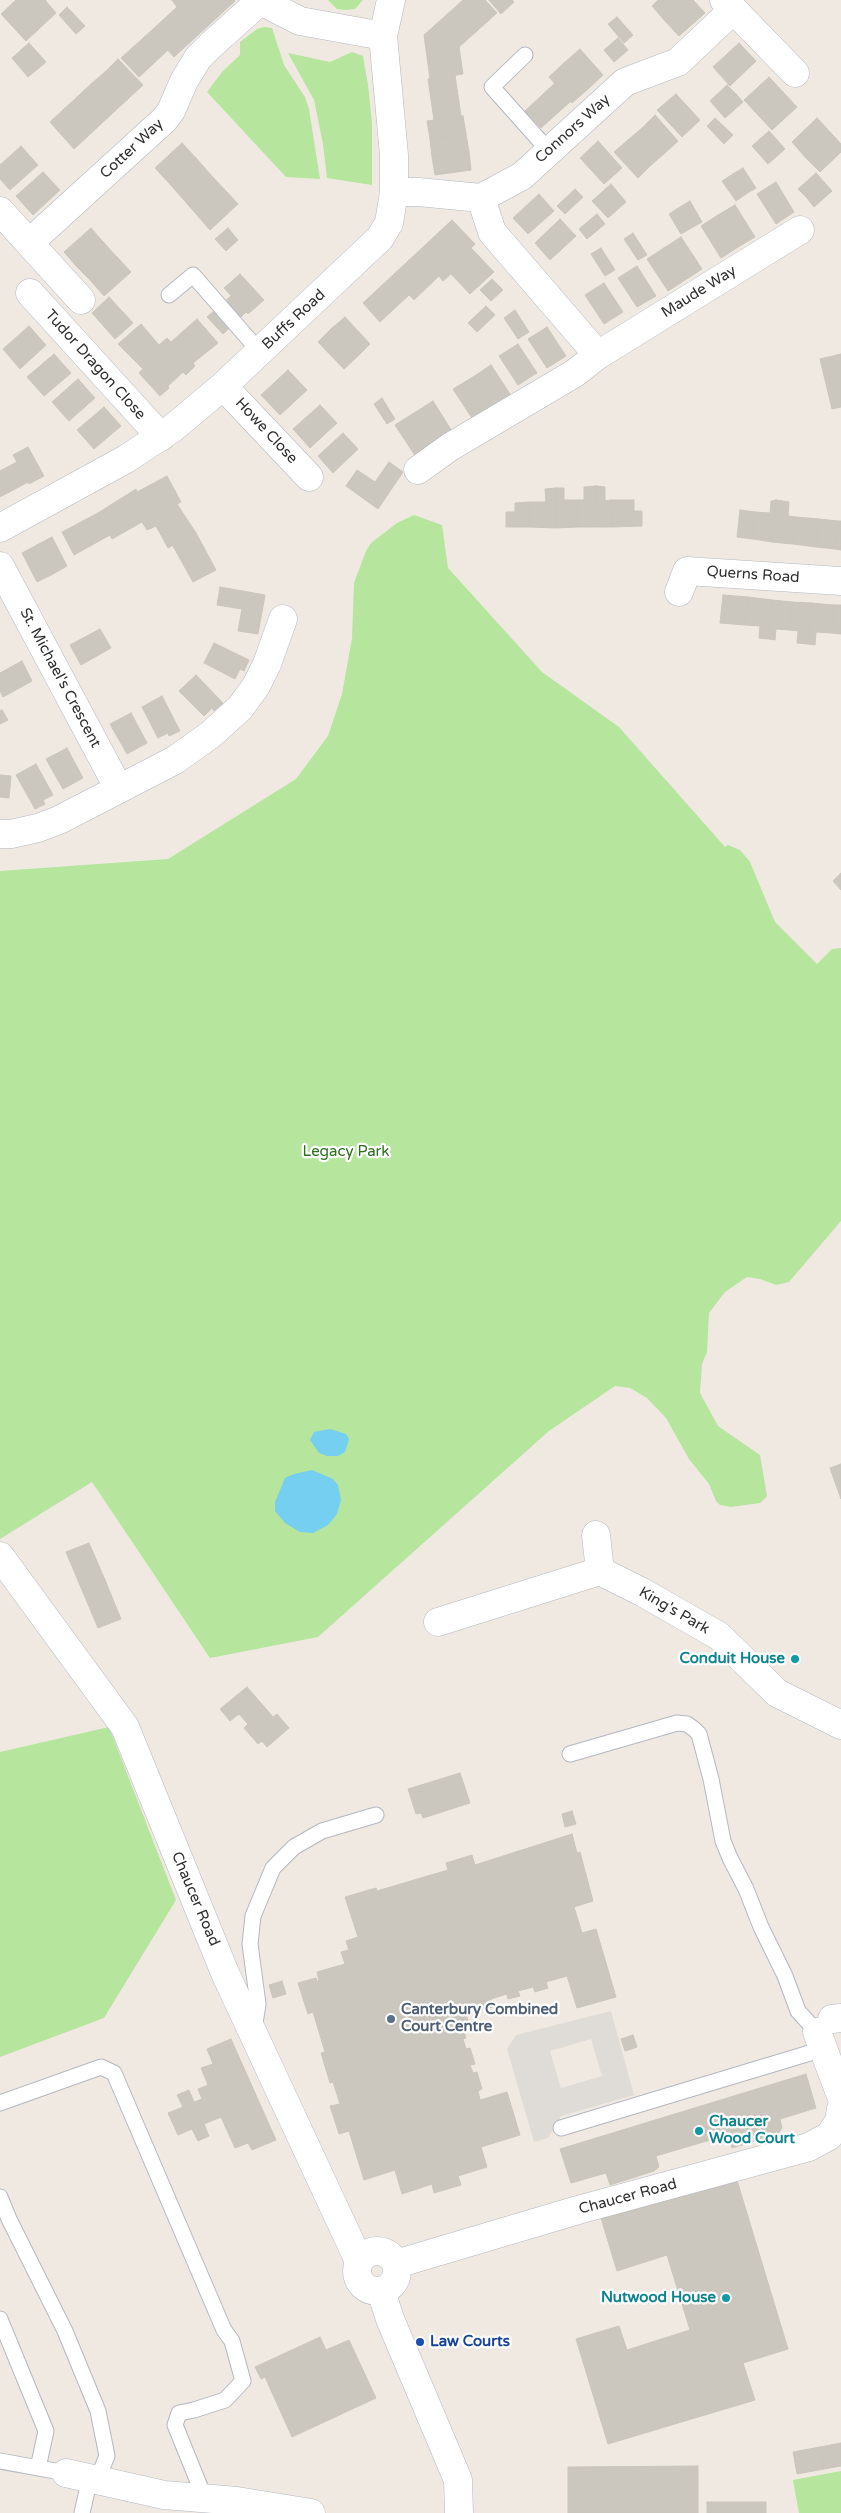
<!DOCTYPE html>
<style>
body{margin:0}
canvas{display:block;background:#efe9e1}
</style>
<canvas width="841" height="2513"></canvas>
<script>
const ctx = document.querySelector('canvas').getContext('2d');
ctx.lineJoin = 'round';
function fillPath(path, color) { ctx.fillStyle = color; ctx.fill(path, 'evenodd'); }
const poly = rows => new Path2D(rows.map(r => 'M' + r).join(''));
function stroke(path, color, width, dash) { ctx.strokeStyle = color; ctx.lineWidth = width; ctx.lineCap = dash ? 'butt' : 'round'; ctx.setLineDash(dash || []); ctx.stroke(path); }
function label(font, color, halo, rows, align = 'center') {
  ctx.font = font + ' "Varela Round",sans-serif'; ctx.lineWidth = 4.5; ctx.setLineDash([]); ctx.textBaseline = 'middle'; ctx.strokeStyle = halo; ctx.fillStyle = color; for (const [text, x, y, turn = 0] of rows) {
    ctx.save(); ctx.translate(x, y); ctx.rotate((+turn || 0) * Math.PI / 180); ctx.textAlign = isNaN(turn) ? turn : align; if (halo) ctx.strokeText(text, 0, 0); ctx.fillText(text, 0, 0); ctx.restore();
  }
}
fillPath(poly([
 [328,0,363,0,355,9,346,10,337,9],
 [264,27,272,28,284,65,305,97,309,109,320,179,286,177,207,92,222,72,240,55,240,42,257,29],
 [352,52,363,56,368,85,372,123,372,185,327,178,323,144,314,100,288,53,330,62],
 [414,515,442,525,448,568,542,672,619,727,725,847,728,845,740,850,750,862,775,922,817,964,832,949,841,948,841,1221,789,1282,776,1285,760,1279,747,1277,725,1292,709,1313,707,1352,702,1364,700,1393,718,1426,760,1455,767,1496,760,1503,731,1507,720,1505,716,1501,709,1484,689,1459,666,1418,647,1398,630,1388,615,1386,549,1431,318,1637,210,1658,92,1482,0,1539,0,871,168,859,296,779,328,736,342,694,352,638,354,583,366,551,371,543,397,523],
 [109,1727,176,1900,104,2018,0,2057,0,1752],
 [841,2471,841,2513,799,2513,793,2480]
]), '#b6e59e');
fillPath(poly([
 [611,2011,634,2095,561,2116,548,2138,534,2142,507,2049,516,2035],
 [591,2039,602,2076,561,2088,550,2051]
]), '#dfdcd8');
fillPath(poly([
 [330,1429,346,1434,349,1439,345,1452,338,1456,327,1456,319,1453,310,1440,314,1432],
 [312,1470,333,1479,338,1485,341,1500,337,1514,328,1525,313,1533,300,1532,285,1523,275,1511,275,1502,285,1478,294,1474]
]), '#75cff0');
const building = poly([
 [16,0,45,0,56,13,41,27,16,0],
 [16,0,41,27,26,41,1,14,16,0],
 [172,0,234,0,235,1,174,57,151,31,177,7,172,0],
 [463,0,485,0,497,13,459,47,463,74,430,79,424,35,463,0],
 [489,0,512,0,514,2,501,14,489,0],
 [658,0,688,0,665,21,652,6,658,0],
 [688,0,693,0,705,13,679,36,665,21,688,0],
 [67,7,85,26,76,34,59,15,67,7],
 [617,17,633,35,624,43,608,24,617,17],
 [151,31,168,50,139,77,121,58,151,31],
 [618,38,628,50,614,62,604,50,618,38],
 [29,43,46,62,28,77,12,58,29,43],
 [739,43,756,61,730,86,713,67,739,43],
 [580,49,603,75,588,89,564,63,580,49],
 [118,59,143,85,129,98,105,72,118,59],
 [564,63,588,89,572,103,549,77,564,63],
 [105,72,129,98,115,111,91,84,105,72],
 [455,75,461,116,434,120,428,79,455,75],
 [769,77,783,92,758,115,744,100,769,77],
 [555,83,571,101,541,128,525,111,555,83],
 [91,84,115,111,102,123,77,97,91,84],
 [727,85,736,94,718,110,710,101,727,85],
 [783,92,797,107,772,130,758,115,783,92],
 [676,94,700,120,682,137,657,110,676,94],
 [736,94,743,102,725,118,718,110,736,94],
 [77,97,102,123,88,136,63,110,77,97],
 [63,110,88,136,74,149,50,122,63,110],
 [655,115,678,141,665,153,642,128,655,115],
 [463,116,466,134,430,139,427,121,463,116],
 [715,118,733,135,724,144,707,126,715,118],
 [817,118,831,133,805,157,792,142,817,118],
 [642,128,665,153,651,165,628,140,642,128],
 [769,131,777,140,760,155,752,146,769,131],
 [831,133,841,144,841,152,820,172,805,157,831,133],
 [466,134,469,152,432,157,430,139,466,134],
 [628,140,651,165,638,178,614,152,628,140],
 [777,140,785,149,768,164,760,155,777,140],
 [598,141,622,168,604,184,580,158,598,141],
 [182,143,196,158,169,183,155,168,182,143],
 [21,146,38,165,10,190,0,179,0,165,21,146],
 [469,152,471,170,435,175,432,157,469,152],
 [196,158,210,174,183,199,169,183,196,158],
 [743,168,756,188,746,194,733,174,743,168],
 [43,172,60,190,33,215,16,196,43,172],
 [816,173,824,182,807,198,798,189,816,173],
 [210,174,224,189,196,214,183,199,210,174],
 [733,174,746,194,736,201,722,181,733,174],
 [776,182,794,212,776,224,757,194,776,182],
 [824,182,832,191,814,207,807,198,824,182],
 [611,184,626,202,608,218,592,201,611,184],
 [224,189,238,204,210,230,196,214,224,189],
 [575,189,583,197,565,214,557,206,575,189],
 [539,194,554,211,528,234,513,218,539,194],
 [690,201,702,222,693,227,680,207,690,201],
 [735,205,755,237,738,247,718,215,735,205],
 [680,207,693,227,681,234,669,214,680,207],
 [597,214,605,224,587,239,579,229,597,214],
 [718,215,738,247,721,258,701,226,718,215],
 [560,219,576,236,550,260,535,243,560,219],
 [452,220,475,244,471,248,494,272,470,294,451,274,443,281,439,276,414,300,392,276,452,220],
 [91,228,104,243,77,267,64,252,91,228],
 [228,228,238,240,226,251,215,239,228,228],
 [633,233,647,255,638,260,624,239,633,233],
 [681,237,702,269,685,280,664,248,681,237],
 [104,243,117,257,91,281,77,267,104,243],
 [601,248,615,270,605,276,591,254,601,248],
 [664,248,685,280,668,291,647,259,664,248],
 [117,257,131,272,104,296,91,281,117,257],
 [637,266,656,296,637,307,618,278,637,266],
 [240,274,264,300,248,314,224,288,240,274],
 [392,276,409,295,380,322,363,303,392,276],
 [492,279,503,290,491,301,480,290,492,279],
 [604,283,623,312,604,324,585,295,604,283],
 [231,296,246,312,223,334,207,317,231,296],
 [109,297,133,323,115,339,92,313,109,297],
 [486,306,495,315,477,332,468,323,486,306],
 [515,310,529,332,518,339,504,318,515,310],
 [345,317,370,344,357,357,331,329,345,317],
 [197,319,218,343,193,363,195,366,186,375,183,372,168,386,169,388,160,396,139,373,143,369,118,344,141,324,159,345,167,338,171,342,197,319],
 [29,326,46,345,20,369,3,349,29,326],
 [547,327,566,356,547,368,528,339,547,327],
 [331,329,357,357,344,369,318,342,331,329],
 [518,344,537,373,518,385,499,356,518,344],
 [54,354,71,373,44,396,27,377,54,354],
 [841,354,841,381,826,384,820,359,841,354],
 [491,365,512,397,493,409,473,377,491,365],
 [288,370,307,390,280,415,261,395,288,370],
 [473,377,493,409,474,421,453,389,473,377],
 [78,379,95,398,69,421,52,402,78,379],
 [841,381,841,407,832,409,826,384,841,381],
 [382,398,395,419,387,424,374,404,382,398],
 [433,401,453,433,435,445,414,413,433,401],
 [320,405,337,423,310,448,293,429,320,405],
 [104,407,121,426,94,449,77,430,104,407],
 [414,413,435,445,416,457,395,425,414,413],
 [343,433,358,449,333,473,318,456,343,433],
 [28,447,44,476,29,484,13,455,28,447],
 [17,462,28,482,0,497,0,471,17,462],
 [389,462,403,472,378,509,346,486,357,470,375,482,389,462],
 [167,476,181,502,177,504,196,533,168,548,156,526,147,530,142,522,112,539,98,513,136,489,137,492,167,476],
 [596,486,605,487,605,501,611,500,612,527,597,527,596,486],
 [596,486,597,527,578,527,578,500,584,500,584,487,596,486],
 [556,488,564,488,564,500,578,500,578,527,556,528,556,488],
 [556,488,556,528,530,527,529,502,546,502,545,489,556,488],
 [611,500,634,500,634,511,642,511,642,526,612,527,611,500],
 [776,500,789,502,788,516,796,517,793,544,772,542,776,500],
 [776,500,772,542,753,539,755,512,770,513,771,501,776,500],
 [529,502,530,527,506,527,506,512,515,512,515,503,529,502],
 [740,510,755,512,753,539,737,537,740,510],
 [98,513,110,535,74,555,62,532,98,513],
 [796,517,819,519,816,547,793,544,796,517],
 [819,519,838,521,835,549,816,547,819,519],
 [838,521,841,521,841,550,835,549,838,521],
 [196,533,216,570,193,582,173,546,196,533],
 [52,537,67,566,53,574,37,545,52,537],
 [37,545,53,574,37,582,22,553,37,545],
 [220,587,265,595,258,634,238,631,242,609,217,605,220,587],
 [723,595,748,597,745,625,720,623,723,595],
 [748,597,772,600,769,639,759,638,760,626,745,625,748,597],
 [772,600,792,602,790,630,776,629,775,640,769,639,772,600],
 [792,602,811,603,808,644,797,643,798,631,790,630,792,602],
 [811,603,834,605,832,633,816,632,815,645,808,644,811,603],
 [834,605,841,605,841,634,832,633,834,605],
 [100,629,111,648,81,665,70,645,100,629],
 [214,643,249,660,244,671,240,669,235,679,204,663,214,643],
 [22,661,32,681,3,697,0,691,0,673,22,661],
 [196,675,223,703,214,711,212,708,204,716,179,691,196,675],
 [162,696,180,731,169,736,168,733,158,738,142,707,162,696],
 [2,710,8,720,0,724,0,711,2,710],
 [131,713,147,743,127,754,110,724,131,713],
 [67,748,83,778,63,789,46,759,67,748],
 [36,764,53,795,43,800,45,804,35,809,16,775,36,764],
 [0,775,11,776,9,798,0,797,0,775],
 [841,873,841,890,833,881,841,873],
 [841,1464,841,1499,830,1468,841,1464],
 [89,1543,105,1580,82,1590,66,1552,89,1543],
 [105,1580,121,1619,98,1628,82,1590,105,1580],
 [247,1687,273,1717,277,1714,289,1728,267,1747,262,1741,258,1744,244,1728,248,1724,239,1714,230,1721,220,1709,247,1687],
 [460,1773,470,1803,423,1818,421,1813,416,1814,408,1789,460,1773],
 [572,1811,576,1824,565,1827,562,1814,572,1811],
 [572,1834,577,1853,580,1852,593,1901,574,1907,582,1933,596,1929,616,1997,577,2008,567,1976,546,1982,548,1988,535,1992,533,1987,518,1991,520,1996,508,1999,507,1994,491,1999,493,2007,480,2010,478,2005,464,2009,469,2023,462,2025,466,2038,463,2039,466,2049,470,2048,475,2064,470,2065,473,2073,477,2072,482,2089,478,2091,480,2100,507,2092,520,2135,481,2147,487,2167,458,2176,461,2185,434,2193,432,2184,402,2194,395,2170,364,2180,349,2131,339,2134,330,2106,340,2104,333,2082,330,2083,321,2053,325,2052,313,2012,308,2014,298,1983,316,1978,317,1981,319,1981,317,1972,345,1964,341,1952,349,1950,346,1941,358,1937,345,1897,376,1888,377,1891,448,1870,446,1863,472,1855,475,1865,572,1834],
 [282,1981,286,1994,273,1998,269,1985,282,1981],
 [633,2035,637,2047,625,2051,621,2039,633,2035],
 [231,2039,276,2140,252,2150,248,2143,235,2148,221,2117,204,2124,209,2136,198,2141,192,2129,178,2135,168,2113,183,2107,177,2095,189,2090,194,2102,202,2099,198,2089,208,2085,201,2068,213,2064,207,2049,231,2039],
 [806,2074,816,2108,780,2119,782,2128,778,2134,732,2148,727,2135,656,2156,659,2167,654,2171,610,2185,606,2173,571,2183,560,2149,806,2074],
 [736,2177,788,2349,743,2363,755,2400,608,2444,576,2339,619,2326,627,2350,690,2330,667,2255,617,2271,601,2218,736,2177],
 [320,2337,326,2350,349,2340,376,2398,292,2437,265,2377,261,2379,255,2367,320,2337],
 [841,2443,841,2466,824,2469,820,2447,841,2443],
 [820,2447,824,2469,797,2474,793,2452,820,2447],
 [698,2466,698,2513,568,2513,568,2467,698,2466],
 [707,2502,766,2502,766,2513,707,2513,707,2502]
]);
fillPath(building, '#cbc7bf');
stroke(building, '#cbc5ba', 1);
const service = poly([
 [525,55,492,87,549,151],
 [169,295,193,275,260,352],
 [570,1754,677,1723,687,1724,694,1729,699,1734,711,1779,723,1841,730,1858,746,1889,761,1927,785,1976,798,2011,817,2032,822,2028],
 [254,2030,258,2004,250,1944,253,1916,273,1868,294,1847,322,1831,376,1815],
 [0,2103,101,2067,114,2073,224,2330,232,2341,243,2381,225,2400,194,2410,179,2413,175,2425,205,2499],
 [561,2128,823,2049],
 [0,2197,9,2219,65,2331,98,2411,107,2456,97,2480],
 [0,2319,46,2431,38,2468],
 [0,2461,66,2473],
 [82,2513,90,2478]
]);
const minor = poly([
 [259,0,300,21,383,36],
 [724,0,795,73],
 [394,192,418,192,481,198,522,176,625,82,678,62,733,10],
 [481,198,492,232,598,355,800,230],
 [0,211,81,300],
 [29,243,164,120,171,111,184,81,198,58,211,45,260,1],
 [30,293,161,437],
 [223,386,309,477],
 [418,470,450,447,575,373,598,355],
 [0,528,126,459,173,428,223,386,380,238,389,223,394,192,394,155,383,36,391,0],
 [0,566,119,789],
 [679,592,687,571,841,581],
 [0,834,11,834,38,828,59,820,175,760,210,735,240,708,256,686,267,664,283,619],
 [596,1535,600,1571],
 [0,1556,125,1727,225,1973,359,2261],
 [438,1622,600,1571,642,1592,719,1636,777,1693,841,1725],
 [832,2019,841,2018],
 [817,2032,841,2096],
 '357 2271a20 20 0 1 1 40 0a20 20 0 1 1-40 0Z',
 [396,2264,578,2210,809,2147,829,2136,839,2122,841,2109],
 [381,2291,390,2319,458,2480,459,2513],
 [66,2473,164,2495,237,2501,311,2513]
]);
stroke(service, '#b4b7c1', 17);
stroke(minor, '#b4b7c1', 29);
stroke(service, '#fff', 15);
stroke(minor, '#fff', 28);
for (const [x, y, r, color] of [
 [795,1659,5,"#0f9aa8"],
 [391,2019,5,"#5c6f8a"],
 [699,2131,5,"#0f9aa8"],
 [726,2298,5,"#0f9aa8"],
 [420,2342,5,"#1a4fb4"]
]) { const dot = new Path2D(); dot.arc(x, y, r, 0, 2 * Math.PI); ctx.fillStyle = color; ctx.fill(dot); stroke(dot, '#fff', 2); }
label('15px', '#2e2e2e', '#fff', [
 ["Connors Way",573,129,-42],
 ["Cotter Way",132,149,-43],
 ["Maude Way",699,292,-32],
 ["Buffs Road",294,320,-43],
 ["Tudor Dragon Close",95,365,48],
 ["Howe Close",266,431,47],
 ["Querns Road",753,575,4],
 ["St. Michael's Crescent",60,678,62],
 ["King's Park",674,1611,30],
 ["Chaucer Road",195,1899,67],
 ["Chaucer Road",628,2197,-15]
]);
label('15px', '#2c6e1b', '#fff', [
 ["Legacy Park",346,1152]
]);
label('bold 15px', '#0d838f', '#fff', [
 ["Conduit House",785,1659],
 ["Chaucer",709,2122,"left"],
 ["Wood Court",709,2139,"left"],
 ["Nutwood House",716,2298]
], 'right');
label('bold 15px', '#4e5e75', '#fff', [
 ["Canterbury Combined",401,2010],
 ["Court Centre",401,2027]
], 'left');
label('bold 15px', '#164399', '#fff', [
 ["Law Courts",430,2342]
], 'left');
</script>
